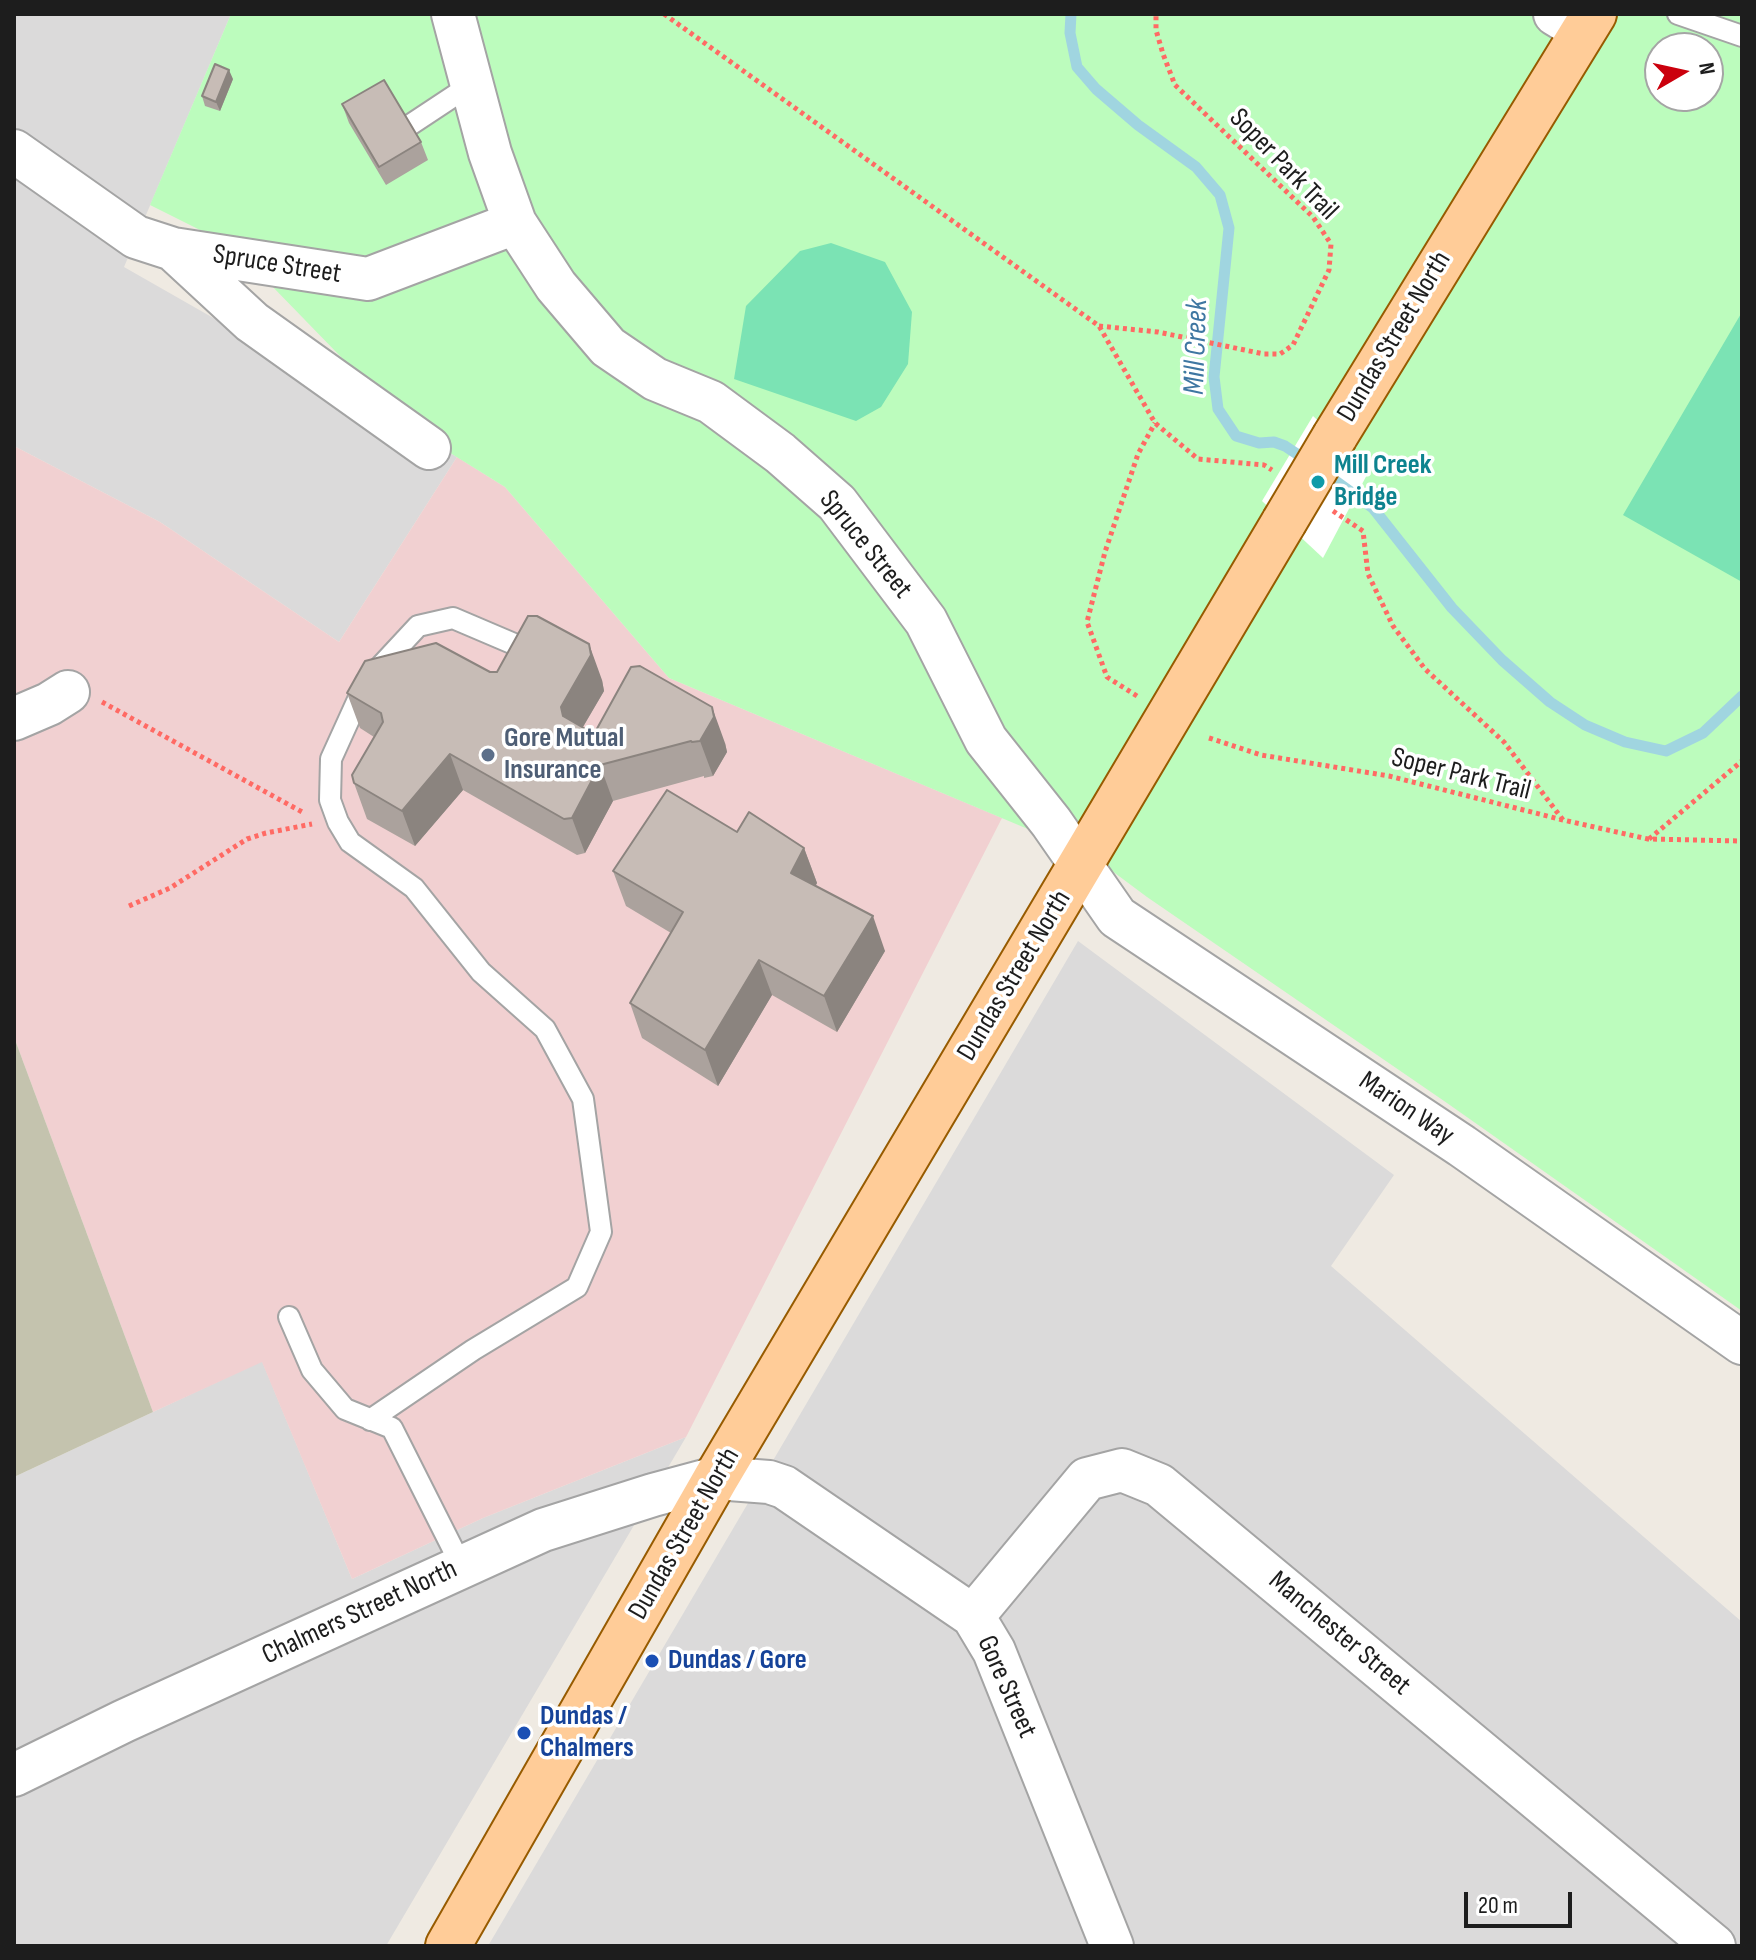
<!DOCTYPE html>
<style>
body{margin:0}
#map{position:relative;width:1756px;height:1960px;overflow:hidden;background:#efeae2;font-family:"Sofia Sans Condensed",sans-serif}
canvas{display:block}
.frame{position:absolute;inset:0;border:16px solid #1d1d1d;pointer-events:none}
.north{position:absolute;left:1644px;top:32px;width:80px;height:80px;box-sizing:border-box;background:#fff;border:2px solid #a5a5a5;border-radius:50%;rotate:81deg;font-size:22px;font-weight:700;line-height:32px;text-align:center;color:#1d1d1d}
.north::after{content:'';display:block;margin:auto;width:28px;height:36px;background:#cb000d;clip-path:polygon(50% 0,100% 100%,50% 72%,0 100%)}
.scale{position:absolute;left:1464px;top:1892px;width:108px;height:36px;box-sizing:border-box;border:4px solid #1d1d1d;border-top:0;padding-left:10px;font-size:24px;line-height:28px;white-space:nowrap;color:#1d1d1d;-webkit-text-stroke:6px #fff;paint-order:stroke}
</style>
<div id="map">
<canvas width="1756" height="1960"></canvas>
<div class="frame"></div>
<div class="north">N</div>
<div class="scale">20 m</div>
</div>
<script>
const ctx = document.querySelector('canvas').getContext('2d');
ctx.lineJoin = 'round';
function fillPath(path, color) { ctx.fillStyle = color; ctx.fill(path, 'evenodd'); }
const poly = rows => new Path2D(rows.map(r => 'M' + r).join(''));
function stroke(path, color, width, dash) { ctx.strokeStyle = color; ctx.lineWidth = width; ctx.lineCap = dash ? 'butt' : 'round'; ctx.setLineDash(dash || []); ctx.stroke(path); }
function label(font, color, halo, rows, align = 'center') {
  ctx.font = font + ' "Sofia Sans Condensed",sans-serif'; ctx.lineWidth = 7; ctx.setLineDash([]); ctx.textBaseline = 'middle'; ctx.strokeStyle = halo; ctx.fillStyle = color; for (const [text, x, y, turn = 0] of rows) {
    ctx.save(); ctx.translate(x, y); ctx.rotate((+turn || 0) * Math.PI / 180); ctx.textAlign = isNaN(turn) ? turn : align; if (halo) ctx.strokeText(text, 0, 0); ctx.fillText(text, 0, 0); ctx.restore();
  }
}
fillPath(poly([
 [14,14,231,14,124,267,457,457,339,642,160,522,14,446],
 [1078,941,1394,1175,1331,1266,1742,1622,1742,1946,488,1946],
 [262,1361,352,1579,483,1518,686,1437,386,1946,14,1946,14,1477]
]), '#dbdada');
fillPath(poly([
 [14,446,160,522,339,642,457,457,505,487,669,678,1002,818,686,1437,483,1518,352,1579,262,1362,153,1412,14,1037]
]), '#f1d0d1');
fillPath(poly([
 [14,1037,153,1412,14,1477]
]), '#c4c3ae');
fillPath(poly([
 [231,14,1742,14,1742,1311,1447,1103,1147,897,1092,856,669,678,505,487,410,428,234,247,150,205],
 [1660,48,1708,48,1708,96,1660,96]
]), '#bcfcbd');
fillPath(poly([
 [831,243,885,262,912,312,908,364,881,407,856,421,734,379,746,306,800,251],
 [1742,312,1742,582,1623,515]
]), '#7be3b4');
fillPath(poly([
 [1313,416,1370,469,1323,558,1262,501]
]), '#fff');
stroke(poly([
 [1071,14,1070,33,1077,67,1096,89,1138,125,1196,167,1220,195,1229,228,1214,377,1218,409,1236,436,1259,443,1274,442,1285,446,1309,462],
 [1323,472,1373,508,1452,608,1502,660,1550,702,1585,725,1625,742,1666,751,1703,733,1742,696]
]), '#a0d5e0', 11);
const lane = poly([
 [1678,14,1742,36],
 [410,125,472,84],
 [289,1317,312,1370,345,1409,392,1428,462,1567],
 [370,1420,473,1350,577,1287,601,1232,583,1099,545,1029,481,972,414,888,350,842,338,822,330,800,331,759,366,682,418,626,453,618,514,644]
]);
const street = poly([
 [453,14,490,153,515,223,556,286,608,347,655,379,711,402,780,453,837,503,926,621,986,740,1051,822,1117,917,1462,1146,1742,1343],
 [1555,14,1583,31],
 [14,151,136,237,173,249,368,279,515,223],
 [173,249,252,322,429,448],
 [14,719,49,704,68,692],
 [973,1616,1087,1479,1122,1470,1159,1485,1714,1946],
 [14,1775,124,1721,543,1530,653,1495,716,1478,769,1482,784,1487,973,1616,994,1651,1112,1946]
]);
const primary = poly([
 [1335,436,1594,14],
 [448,1946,716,1478,1284,522]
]);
stroke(lane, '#a4a4a4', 24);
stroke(street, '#a4a4a4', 46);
stroke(primary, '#975b00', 48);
stroke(poly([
 [664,14,1099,326,1155,423,1198,459,1264,465,1272,470],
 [1099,326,1158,332,1264,354,1280,354,1293,345,1329,270,1331,244,1313,217,1175,85,1163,54,1156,30,1156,14],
 [1333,511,1363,531,1368,574,1393,626,1425,669,1504,742,1563,820],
 [1137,696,1107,677,1087,622,1105,552,1138,454,1155,423],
 [102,702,304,813],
 [1209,738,1261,755,1389,776,1563,820,1648,839,1742,841],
 [1649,839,1742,761],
 [129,906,170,888,247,839,266,833,312,824]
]), '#ff6a64', 5, [4, 4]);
stroke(lane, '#fff', 20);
stroke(street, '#fff', 42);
stroke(primary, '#ffcc98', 44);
const primaryBridge = poly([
 [1284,522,1335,436]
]);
stroke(primaryBridge, '#975b00', 48, []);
stroke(primaryBridge, '#ffcc98', 44);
fillPath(poly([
 [233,79,220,111,205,106,202,96],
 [342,104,421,142,428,160,386,185,349,123],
 [490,672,602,680,604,691,583,727,594,734,725,743,727,752,713,776,704,778,704,776,613,801,585,853,577,855,463,790,415,846,367,819,354,783,374,737,360,728,347,693],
 [737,832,804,848,817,883,815,886,885,951,837,1032,772,995,718,1086,642,1038,630,1003,671,933,626,906,613,871]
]), '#aba29d');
fillPath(poly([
 [229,70,233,79,220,111,216,102],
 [589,644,602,680,604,691,574,742,563,716,561,707],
 [712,707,725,743,727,752,713,776,700,741],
 [450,754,463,790,415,846,402,811],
 [600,765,613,801,585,853,572,818],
 [804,848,817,883,804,909,791,873],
 [873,916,885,951,837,1032,824,996],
 [759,960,772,995,718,1086,705,1050]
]), '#8b847f');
const building = poly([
 [215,64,229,70,216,102,202,96,215,64],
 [384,80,421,142,379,167,342,104,384,80],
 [528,616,537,616,589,644,591,655,561,707,563,716,594,734,631,667,640,666,712,707,714,717,700,741,692,742,691,741,600,765,572,818,564,819,450,754,402,811,354,783,352,775,383,722,381,713,347,693,365,661,436,643,490,672,497,672,528,616],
 [667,790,737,832,749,812,804,848,791,873,873,916,824,996,759,960,705,1050,630,1003,683,912,613,871,667,790]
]);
fillPath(building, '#c7bcb6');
stroke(building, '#8b847f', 2);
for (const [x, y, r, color] of [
 [1318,482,8,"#0f9aa8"],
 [488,755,8,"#5c6f8a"],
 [652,1661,8,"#1a4fb4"],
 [524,1733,8,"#1a4fb4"]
]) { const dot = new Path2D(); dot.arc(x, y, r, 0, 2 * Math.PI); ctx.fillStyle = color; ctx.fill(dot); stroke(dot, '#fff', 3); }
label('28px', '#1d1d1d', '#fff', [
 ["Soper Park Trail",1283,165,46],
 ["Spruce Street",277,265,9],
 ["Dundas Street North",1395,337,-59],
 ["Spruce Street",865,545,51],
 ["Soper Park Trail",1461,775,14],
 ["Dundas Street North",1015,976,-59],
 ["Marion Way",1406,1109,34],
 ["Dundas Street North",685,1534,-60],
 ["Chalmers Street North",360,1613,-25],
 ["Manchester Street",1339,1634,40],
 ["Gore Street",1006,1687,66]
]);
label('bold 28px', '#0d838f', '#fff', [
 ["Mill Creek",1334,466],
 ["Bridge",1334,498]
], 'left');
label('bold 28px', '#4e5e75', '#fff', [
 ["Gore Mutual",504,739],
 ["Insurance",504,771]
], 'left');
label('bold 28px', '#164399', '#fff', [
 ["Dundas / Gore",668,1661],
 ["Dundas /",540,1717],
 ["Chalmers",540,1749]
], 'left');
label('italic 30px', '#3f77a2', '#fff', [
 ["Mill Creek",1197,347,-88]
]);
</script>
